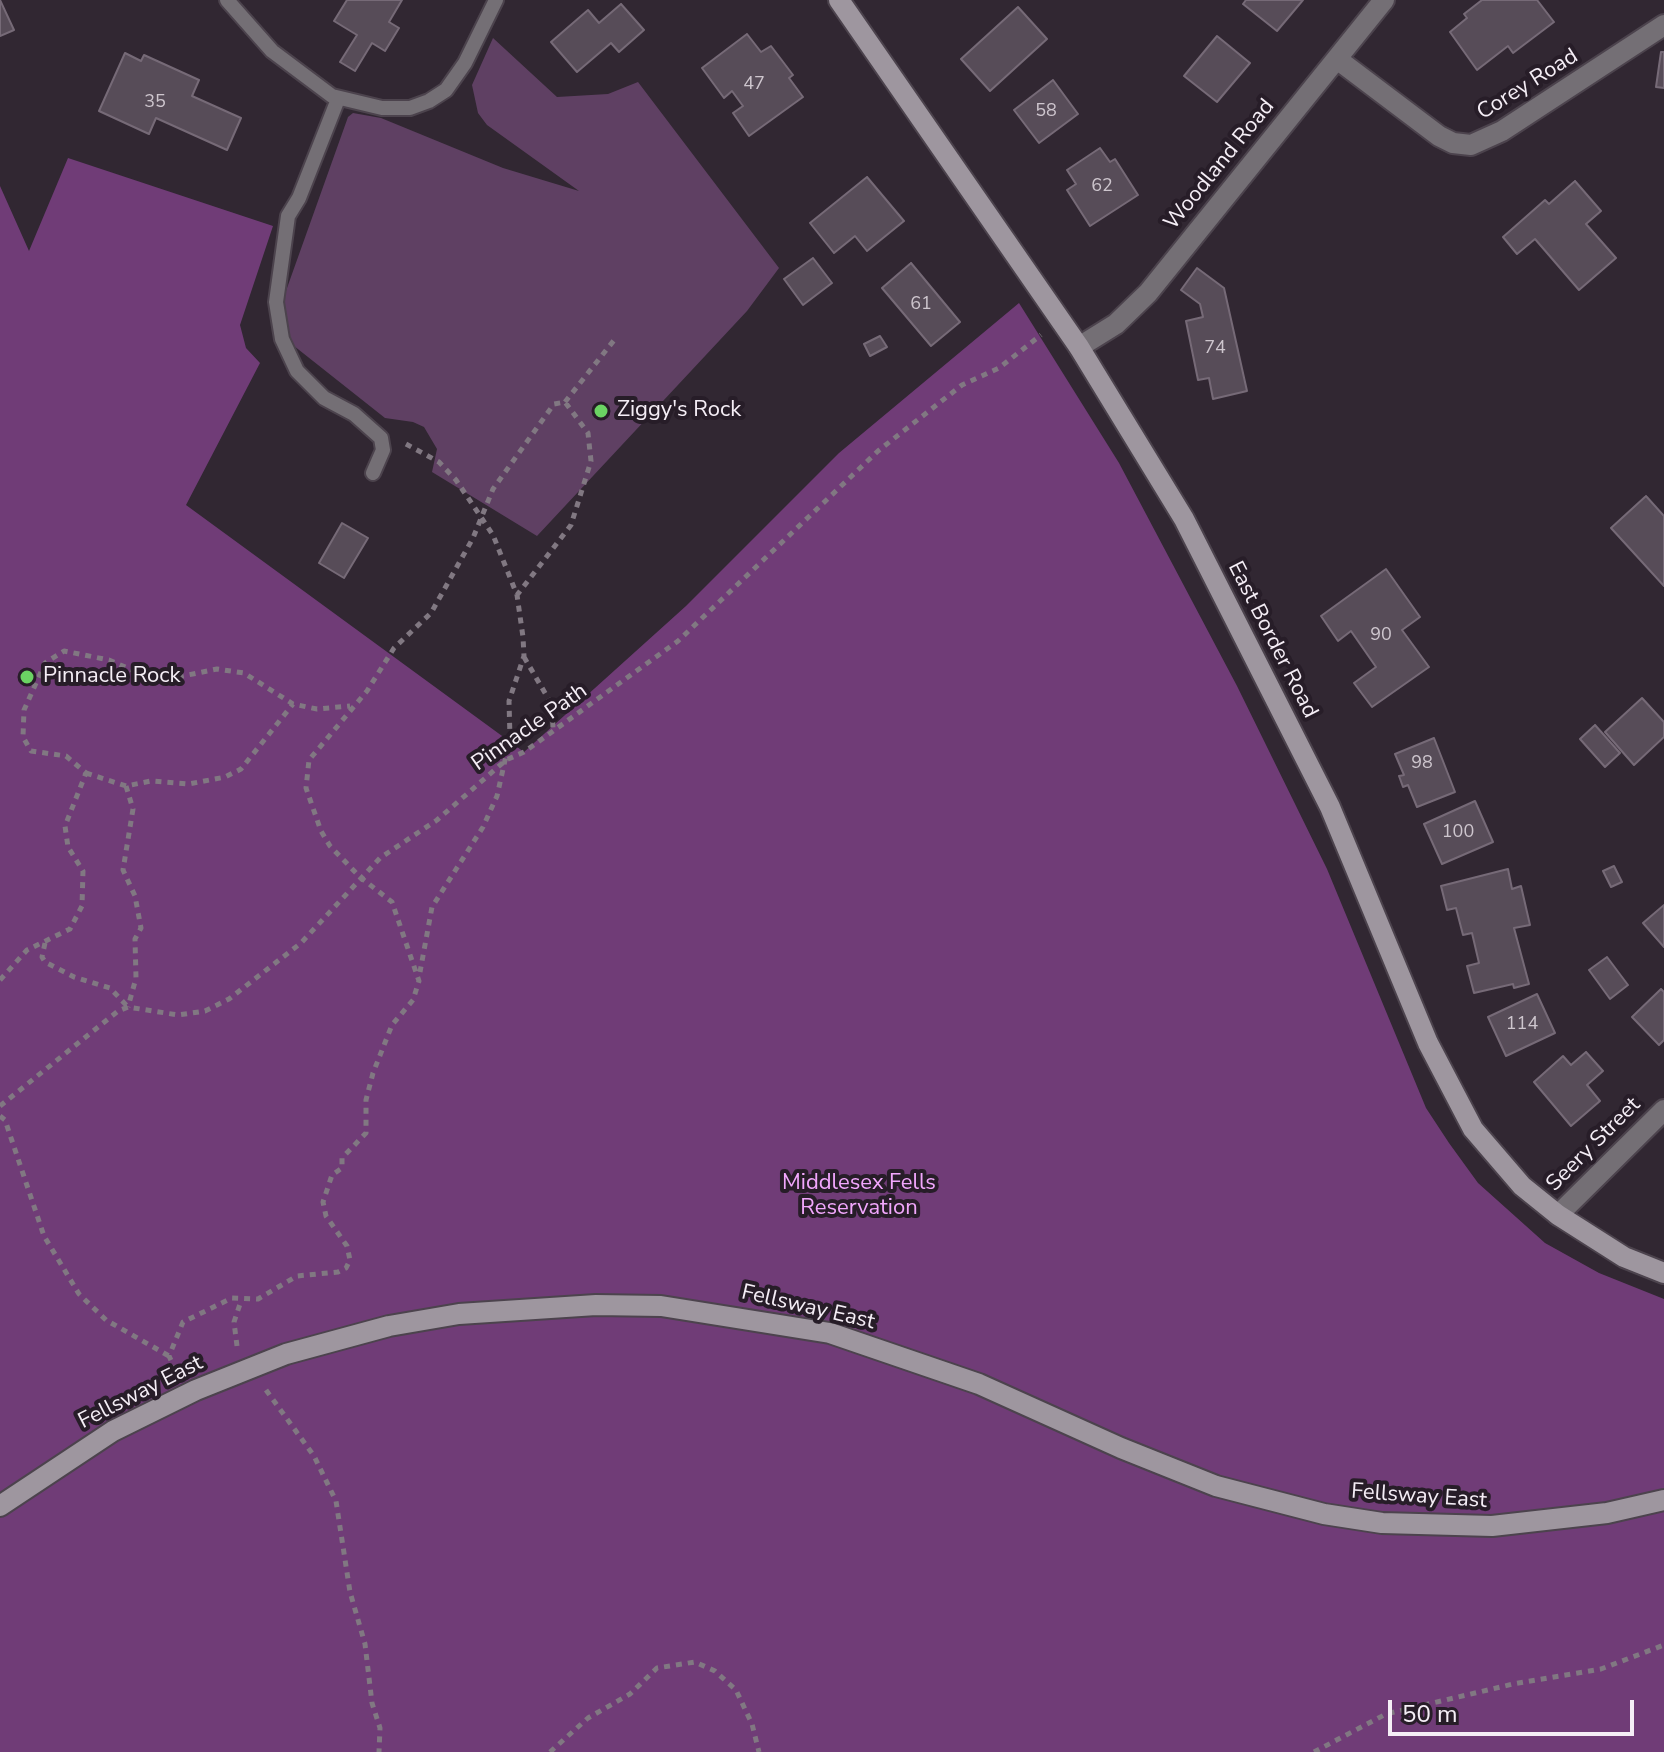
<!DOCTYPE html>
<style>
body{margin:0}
#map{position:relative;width:1664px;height:1752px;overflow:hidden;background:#312732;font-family:"Nunito Sans",sans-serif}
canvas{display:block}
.scale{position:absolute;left:1388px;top:1700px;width:246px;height:36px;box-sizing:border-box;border:4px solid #f5eef6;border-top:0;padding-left:10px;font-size:24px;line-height:28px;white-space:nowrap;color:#f5eef6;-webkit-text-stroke:6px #271d28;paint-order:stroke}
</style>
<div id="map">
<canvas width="1664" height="1752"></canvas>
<div class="scale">50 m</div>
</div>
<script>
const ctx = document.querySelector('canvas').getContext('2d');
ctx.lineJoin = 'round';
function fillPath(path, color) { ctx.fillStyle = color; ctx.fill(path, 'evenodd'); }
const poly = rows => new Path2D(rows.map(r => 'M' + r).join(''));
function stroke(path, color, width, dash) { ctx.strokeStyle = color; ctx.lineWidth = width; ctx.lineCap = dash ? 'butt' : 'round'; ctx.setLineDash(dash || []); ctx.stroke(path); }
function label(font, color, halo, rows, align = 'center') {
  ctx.font = font + ' "Nunito Sans",sans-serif'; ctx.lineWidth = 8; ctx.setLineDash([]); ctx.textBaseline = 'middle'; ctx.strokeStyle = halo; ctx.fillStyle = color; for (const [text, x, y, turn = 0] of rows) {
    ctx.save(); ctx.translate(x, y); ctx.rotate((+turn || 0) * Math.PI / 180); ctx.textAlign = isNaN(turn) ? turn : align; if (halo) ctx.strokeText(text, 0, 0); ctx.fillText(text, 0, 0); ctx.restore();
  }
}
fillPath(poly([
 [493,38,557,97,608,94,638,82,779,268,747,311,537,536,432,472,437,449,424,427,413,422,385,418,289,342,282,302,348,117,353,113,381,118,503,168,579,191,487,125,478,113,472,85]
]), '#5f4063');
fillPath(poly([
 [68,158,273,226,240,325,246,348,260,363,186,505,524,752,686,606,839,453,1019,303,1119,463,1237,686,1327,869,1426,1108,1449,1143,1478,1183,1545,1243,1599,1273,1664,1299,1664,1752,0,1752,0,186,29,251]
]), '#703c77');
const building = poly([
 [0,0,14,30,0,36,0,0],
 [347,0,402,0,389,22,399,28,385,51,372,43,355,71,340,62,357,35,334,21,347,0],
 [1246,0,1303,0,1277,31,1243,4,1246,0],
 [1482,0,1537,0,1554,22,1513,53,1508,46,1477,70,1450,32,1467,18,1464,14,1482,0],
 [621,4,644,30,619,52,611,43,577,72,551,42,588,10,599,23,621,4],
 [1018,7,1047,39,990,91,961,59,1018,7],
 [747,34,761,52,771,46,793,75,789,78,803,97,749,136,733,113,743,106,732,91,724,98,702,68,747,34],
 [1217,36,1250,63,1217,102,1184,76,1217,36],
 [1661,52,1664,52,1664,88,1656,87,1661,52],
 [125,53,141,61,144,55,199,80,192,96,241,118,227,150,156,118,149,134,99,111,125,53],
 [1053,80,1078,114,1039,143,1014,110,1053,80],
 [1100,148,1110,162,1115,159,1138,195,1090,226,1067,190,1076,184,1067,170,1100,148],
 [867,177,904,221,867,251,855,236,834,253,810,223,867,177],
 [1575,181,1601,211,1586,224,1616,258,1579,290,1535,239,1517,254,1503,237,1545,200,1549,204,1575,181],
 [813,258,832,283,803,305,784,279,813,258],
 [911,263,960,322,931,346,882,288,911,263],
 [1197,268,1224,288,1247,391,1213,399,1209,378,1198,380,1186,321,1203,317,1200,304,1181,290,1197,268],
 [880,336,887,347,870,356,864,344,880,336],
 [1646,496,1664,516,1664,586,1611,528,1646,496],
 [342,523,368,538,344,578,319,563,342,523],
 [1386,569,1420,617,1402,630,1429,667,1372,707,1354,683,1376,667,1351,631,1338,641,1321,616,1386,569],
 [1642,698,1664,722,1664,737,1634,765,1605,732,1642,698],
 [1595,725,1620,753,1605,767,1580,739,1595,725],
 [1434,738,1455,792,1417,807,1408,785,1403,787,1399,776,1404,775,1395,754,1434,738],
 [1475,801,1493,842,1442,864,1424,824,1475,801],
 [1614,866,1622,882,1611,887,1603,871,1614,866],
 [1508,869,1512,889,1521,886,1530,925,1514,928,1529,984,1514,988,1513,984,1474,993,1467,966,1479,963,1472,933,1463,935,1456,908,1447,910,1441,886,1508,869],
 [1664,905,1664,947,1643,923,1664,905],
 [1607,957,1628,985,1610,999,1589,970,1607,957],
 [1661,989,1664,992,1664,1040,1659,1045,1632,1017,1661,989],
 [1537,994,1555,1033,1506,1056,1488,1017,1537,994],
 [1586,1052,1603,1071,1587,1085,1600,1101,1571,1126,1534,1082,1563,1056,1571,1065,1586,1052]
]);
fillPath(building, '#574c58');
stroke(building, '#766a77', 2);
const lane = poly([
 [227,0,272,51,332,96,382,108,410,108,429,101,446,90,465,63,496,0],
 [338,99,299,198,288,216,276,302,282,339,297,371,324,398,354,414,381,438,383,450,373,473]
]);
const street = poly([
 [1337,59,1439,136,1453,143,1471,145,1502,131,1664,25],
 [1079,347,1116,324,1148,293,1384,0],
 [1558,1215,1664,1110]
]);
const secondary = poly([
 [839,0,1079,347,1184,519,1330,807,1428,1043,1473,1129,1522,1186,1558,1215,1624,1257,1664,1273],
 [0,1506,113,1431,196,1390,286,1354,389,1326,459,1314,596,1305,661,1306,830,1333,979,1384,1121,1448,1216,1486,1324,1514,1382,1523,1492,1526,1607,1513,1664,1500]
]);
stroke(lane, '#4c434d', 18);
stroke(street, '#4c434d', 24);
stroke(secondary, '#4c434d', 24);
stroke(poly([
 [565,402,615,339],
 [406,444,439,462,456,480,493,535,517,595,523,637,524,656,509,701,510,738,497,796,483,827,432,907,420,972],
 [524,657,552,705,553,729],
 [86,773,126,786,151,781,189,784,225,777,241,769,293,704],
 [126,786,133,809,123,870,135,896,141,928,135,939,136,978,128,1007],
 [45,943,42,957,45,962,74,977,110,988,128,1007],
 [0,980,27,950,70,929,82,906,83,871,68,847,65,826,86,773,66,756,31,751,23,737,24,710,45,663,64,651,109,660,141,674,183,676,217,669,244,673,293,704,317,709,350,706],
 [0,1106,118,1011,128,1007,178,1015,205,1011,229,999,301,943,380,858,437,820,506,760,524,752,678,641,878,451,962,385,999,368,1041,335],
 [0,1116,5,1120,44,1236,79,1294,106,1320,169,1356],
 [237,1346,234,1322,241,1301],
 [176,1371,169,1356,183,1322,232,1298,258,1299,297,1276,338,1272,346,1268,350,1260,347,1246,326,1216,323,1202,332,1175,342,1168,342,1158,366,1133,366,1100,373,1073,392,1025,413,1000,419,981,392,902,360,877,330,846,321,831,306,788,309,760,367,691,394,648,431,613,473,538,493,489,554,404,565,402,588,433,591,461,571,525,517,595],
 [266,1390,314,1456,336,1501,350,1592,365,1644,372,1703,380,1728,379,1752],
 [550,1752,588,1718,630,1694,657,1668,695,1662,715,1671,736,1690,752,1724,759,1752],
 [1314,1752,1386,1714,1513,1684,1601,1669,1664,1645]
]), '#817882', 5, [6, 6]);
stroke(lane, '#746f75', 14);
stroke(street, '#746f75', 20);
stroke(secondary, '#9e969f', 20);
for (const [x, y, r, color] of [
 [601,411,8,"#6bd363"],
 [27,677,8,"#6bd363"]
]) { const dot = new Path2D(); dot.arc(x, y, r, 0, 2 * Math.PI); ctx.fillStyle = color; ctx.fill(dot); stroke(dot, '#271d28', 3); }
label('18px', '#cec6ce', null, [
 ["47",754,85],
 ["35",155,103],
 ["58",1046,112],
 ["62",1102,187],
 ["61",921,305],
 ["74",1215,349],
 ["90",1381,636],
 ["98",1422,764],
 ["100",1458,833],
 ["114",1522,1025]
]);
label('22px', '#f5eef6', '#271d28', [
 ["Corey Road",1528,85,-32],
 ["Woodland Road",1220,165,-51],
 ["East Border Road",1272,640,63],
 ["Pinnacle Path",530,728,-35],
 ["Seery Street",1594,1145,-45],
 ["Fellsway East",808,1308,13],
 ["Fellsway East",141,1393,-27],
 ["Fellsway East",1419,1497,4]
]);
label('22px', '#f5eef6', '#271d28', [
 ["Ziggy's Rock",617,411],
 ["Pinnacle Rock",43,677]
], 'left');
label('22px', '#f2a7fd', '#271d28', [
 ["Middlesex Fells",859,1184],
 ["Reservation",859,1209]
]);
</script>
